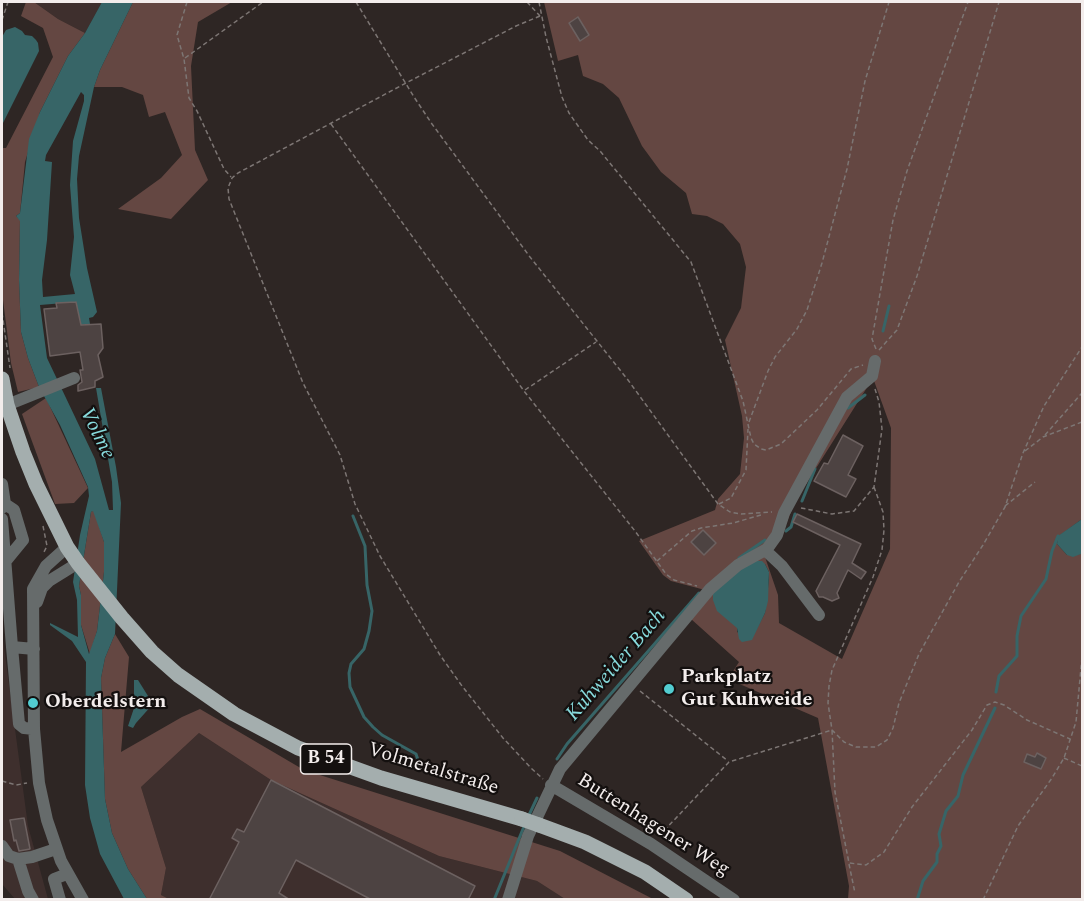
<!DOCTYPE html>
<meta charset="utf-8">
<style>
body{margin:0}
#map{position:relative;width:1084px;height:901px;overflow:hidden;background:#2e2624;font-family:Spectral,serif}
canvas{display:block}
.frame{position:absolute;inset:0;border:3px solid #f3edec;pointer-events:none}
</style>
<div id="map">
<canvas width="1084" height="901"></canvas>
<div class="frame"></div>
</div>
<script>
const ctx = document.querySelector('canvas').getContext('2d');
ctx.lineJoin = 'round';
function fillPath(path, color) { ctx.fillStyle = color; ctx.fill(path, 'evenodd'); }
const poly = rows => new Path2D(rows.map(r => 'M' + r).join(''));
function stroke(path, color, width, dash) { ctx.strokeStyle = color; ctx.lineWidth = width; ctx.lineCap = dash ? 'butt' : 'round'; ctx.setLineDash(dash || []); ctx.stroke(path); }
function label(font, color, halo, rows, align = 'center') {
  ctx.font = font + ' Spectral,serif'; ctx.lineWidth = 4.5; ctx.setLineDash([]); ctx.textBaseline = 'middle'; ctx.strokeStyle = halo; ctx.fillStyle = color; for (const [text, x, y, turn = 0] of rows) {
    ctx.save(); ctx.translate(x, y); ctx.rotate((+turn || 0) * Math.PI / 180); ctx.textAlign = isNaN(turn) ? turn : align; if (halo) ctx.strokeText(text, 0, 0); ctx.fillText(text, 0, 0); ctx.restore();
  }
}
fillPath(poly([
 [34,2,102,2,85,33,58,19],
 [2,632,28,826,48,899,15,899,2,884],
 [199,733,271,780,439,856,537,881,565,899,169,899,161,895,166,868,141,787]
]), '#3e2f2d');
fillPath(poly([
 [26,2,34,2,58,19,85,33,68,56,40,112,25,162,20,213,16,216,20,220,19,280,21,332,28,358,39,387,18,392,11,363,2,292,2,148,6,148,53,57,43,28,21,16],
 [133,2,232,2,198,22,191,66,195,150,208,180,171,219,118,209,161,178,182,155,165,112,149,117,143,95,122,87,94,87,100,70],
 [544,2,1082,2,1082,519,1059,536,1057,544,1067,555,1081,554,1082,549,1082,899,848,899,849,886,818,718,728,679,739,662,691,619,705,590,671,581,663,575,639,541,715,510,718,499,740,474,744,438,742,416,725,340,741,308,746,267,740,244,723,224,707,216,692,214,686,193,661,172,642,146,619,98,603,84,583,76,578,55,558,61],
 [873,378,891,428,890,549,842,659,779,623,778,595,765,557,781,536,796,500],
 [765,564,769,572,769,580,765,613,751,640,737,632,737,628],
 [46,398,88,488,74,503,55,504,22,414],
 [94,510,104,542,104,572,97,631,90,654,81,625,81,595,79,586,91,512],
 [115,634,129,657,121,752,182,717,200,709,304,770,560,851,653,899,565,899,537,881,439,856,271,780,199,733,141,787,166,868,161,895,169,899,147,899,128,869,112,833,105,799,101,678,105,658]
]), '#644742');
fillPath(poly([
 [102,2,133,2,100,70,94,87,79,156,77,179,79,218,87,268,97,312,93,317,89,318,90,324,81,325,76,302,40,305,47,358,95,459,109,510,113,510,112,482,96,388,101,388,116,467,121,503,115,634,105,658,101,678,105,799,112,833,128,869,147,899,124,899,100,854,90,818,85,785,86,662,72,641,50,625,50,623,78,637,77,600,73,582,80,535,89,496,88,487,60,425,39,387,28,358,21,332,19,280,20,221,16,216,20,213,29,139,40,112,68,56,85,33],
 [81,92,84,95,84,101,73,141,70,185,74,237,70,275,75,294,43,297,42,280,47,240,52,162,45,161,46,155],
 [93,511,104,542,104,572,97,631,89,654,81,625,81,595,79,586,91,512],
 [15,27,22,31,25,35,32,36,36,40,38,43,39,51,2,125,2,37,6,30],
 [1082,519,1082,549,1081,554,1073,557,1067,555,1057,544,1058,536],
 [755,561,762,561,765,564,769,572,768,601,765,613,752,640,742,642,739,639,737,628,717,611,713,600,713,594,734,573],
 [134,680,138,680,153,704,136,723,133,728,128,726,134,708]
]), '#376567');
stroke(poly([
 [883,331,889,306],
 [848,408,865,395],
 [802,501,815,469],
 [353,516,365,546,367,585,372,611,369,631,364,649,351,664,349,673,350,687,364,717,373,727,382,735,416,754,419,763],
 [786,531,791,527,795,514],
 [739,558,765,540],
 [996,692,999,676,1017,656,1017,636,1021,616,1046,579,1052,551,1058,536],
 [557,759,567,744,699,593],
 [529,815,537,798],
 [494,900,525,824],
 [917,900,923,881,937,862,937,854,941,846,939,834,946,811,958,796,963,775,995,708]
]), '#376567', 3);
const building = poly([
 [578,17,589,35,580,41,569,23,578,17],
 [76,302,81,325,101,324,103,348,98,355,103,377,95,381,95,387,78,391,78,385,82,382,80,370,83,370,80,352,50,356,44,309,57,308,56,303,76,302],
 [843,435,863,446,848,475,856,479,846,497,814,481,824,463,828,464,843,435],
 [797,514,861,544,852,563,866,572,861,579,848,570,837,593,839,598,832,601,823,597,819,597,816,591,840,545,793,522,797,514],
 [703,530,716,543,704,555,691,542,703,530],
 [1037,753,1046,758,1041,769,1024,762,1027,754,1035,757,1037,753],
 [271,780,475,886,468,900,372,900,296,860,279,893,290,900,209,900,239,842,232,838,237,829,244,832,271,780],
 [24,818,30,849,19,851,16,840,14,841,10,820,24,818]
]);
fillPath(building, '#4d4342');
stroke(building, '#6c6160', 1.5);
stroke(poly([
 [187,2,177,35,184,59,189,98,197,111,224,169,231,177],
 [356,2,414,97,432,124,530,257,628,380,718,504,730,512,741,514,772,512],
 [527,2,540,16],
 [539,2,546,37,562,97,569,113,588,140,600,151,691,262,743,401,751,438,754,444,761,449,766,450,781,444,817,410,851,369,863,365],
 [540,16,516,26,406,83,238,173,232,178,228,188,229,199,303,383,340,455,355,504,380,556,440,655,462,686,503,738,531,768,543,779],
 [2,20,8,2],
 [185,58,263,2],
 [331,124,524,391,635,531,666,574,674,580,697,586],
 [2,313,10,368],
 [876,349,872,339,893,220,907,171,968,2],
 [879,350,897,330,917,276,999,2],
 [525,390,596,342],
 [749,422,768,371,775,357,797,329,807,310,822,263,847,169,865,81,889,2],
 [1045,435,1082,393],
 [1025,451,1043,437,1082,422],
 [874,487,883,512,884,530,882,550,873,577,832,670,829,686,828,703,832,730,844,742,856,747,876,747,887,740,893,728,899,703,919,654,959,582,983,545,1005,507,1023,453,1044,406,1082,347],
 [719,504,731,498,746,470,748,429],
 [1005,506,1035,482],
 [801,508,832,514,854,511,874,487,882,429,879,402,875,389],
 [43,526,47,546,44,552],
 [657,561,692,531,701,528,733,523,761,515],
 [640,691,728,761],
 [1064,758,1082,766],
 [2,781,16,785,27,783],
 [659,836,729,762,832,730,835,792,849,863,866,865,884,852,912,807,972,730,987,705,995,702,1004,705,1027,720,1070,739],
 [849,864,855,893],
 [983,900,1018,826,1052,778,1064,758,1076,722,1082,657]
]), '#7d7674', 1.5, [4.5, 3]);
stroke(poly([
 [7,405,74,378],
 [2,484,5,504],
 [2,508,5,504,14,510,23,540,5,562],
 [2,519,12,647,34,649],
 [67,547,46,566,33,589,34,729,39,783,47,820,61,861,83,900],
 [765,550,782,566,819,615],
 [37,602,42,588,49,581,78,563],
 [12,647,19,724,24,728,34,729],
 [551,785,651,844,734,900],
 [2,846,9,856,18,859,32,857,56,849],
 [18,859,28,891,33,900],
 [60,900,54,879,67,874],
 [508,900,528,836,560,769,710,589,738,565,767,549,777,535,784,513,842,406,847,397,872,376,875,361]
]), '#666b6b', 12);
stroke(poly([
 [2,379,7,405,23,452,36,484,67,547,78,563,122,618,152,652,178,675,234,714,298,748,381,778,522,819],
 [539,825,585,842,645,872,686,900]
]), '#a4aeae', 15);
stroke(poly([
 [522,819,539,825]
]), '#a4aeae', 15);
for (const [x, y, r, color] of [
 [669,689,6,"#52ccd0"],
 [33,703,6,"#52ccd0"]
]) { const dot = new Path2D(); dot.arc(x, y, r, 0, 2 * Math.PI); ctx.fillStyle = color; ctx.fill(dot); stroke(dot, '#14100f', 2); }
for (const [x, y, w] of [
 [326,759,51]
]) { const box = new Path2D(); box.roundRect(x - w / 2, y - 15, w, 30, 4.5); ctx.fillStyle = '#14100f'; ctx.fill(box); stroke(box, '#f3edec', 1.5); }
label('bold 18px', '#f3edec', null, [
 ["B 54",326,759]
]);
label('bold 20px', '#f3edec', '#14100f', [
 ["Parkplatz",681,678],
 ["Gut Kuhweide",681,701],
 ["Oberdelstern",45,703]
], 'left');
label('20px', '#f3edec', '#14100f', [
 ["Volmetalstraße",433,770,17],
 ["Buttenhagener Weg",653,826,32]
]);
label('italic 21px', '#87dadc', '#14100f', [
 ["Volme",96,434,64],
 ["Kuhweider Bach",617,666,-49]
]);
</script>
